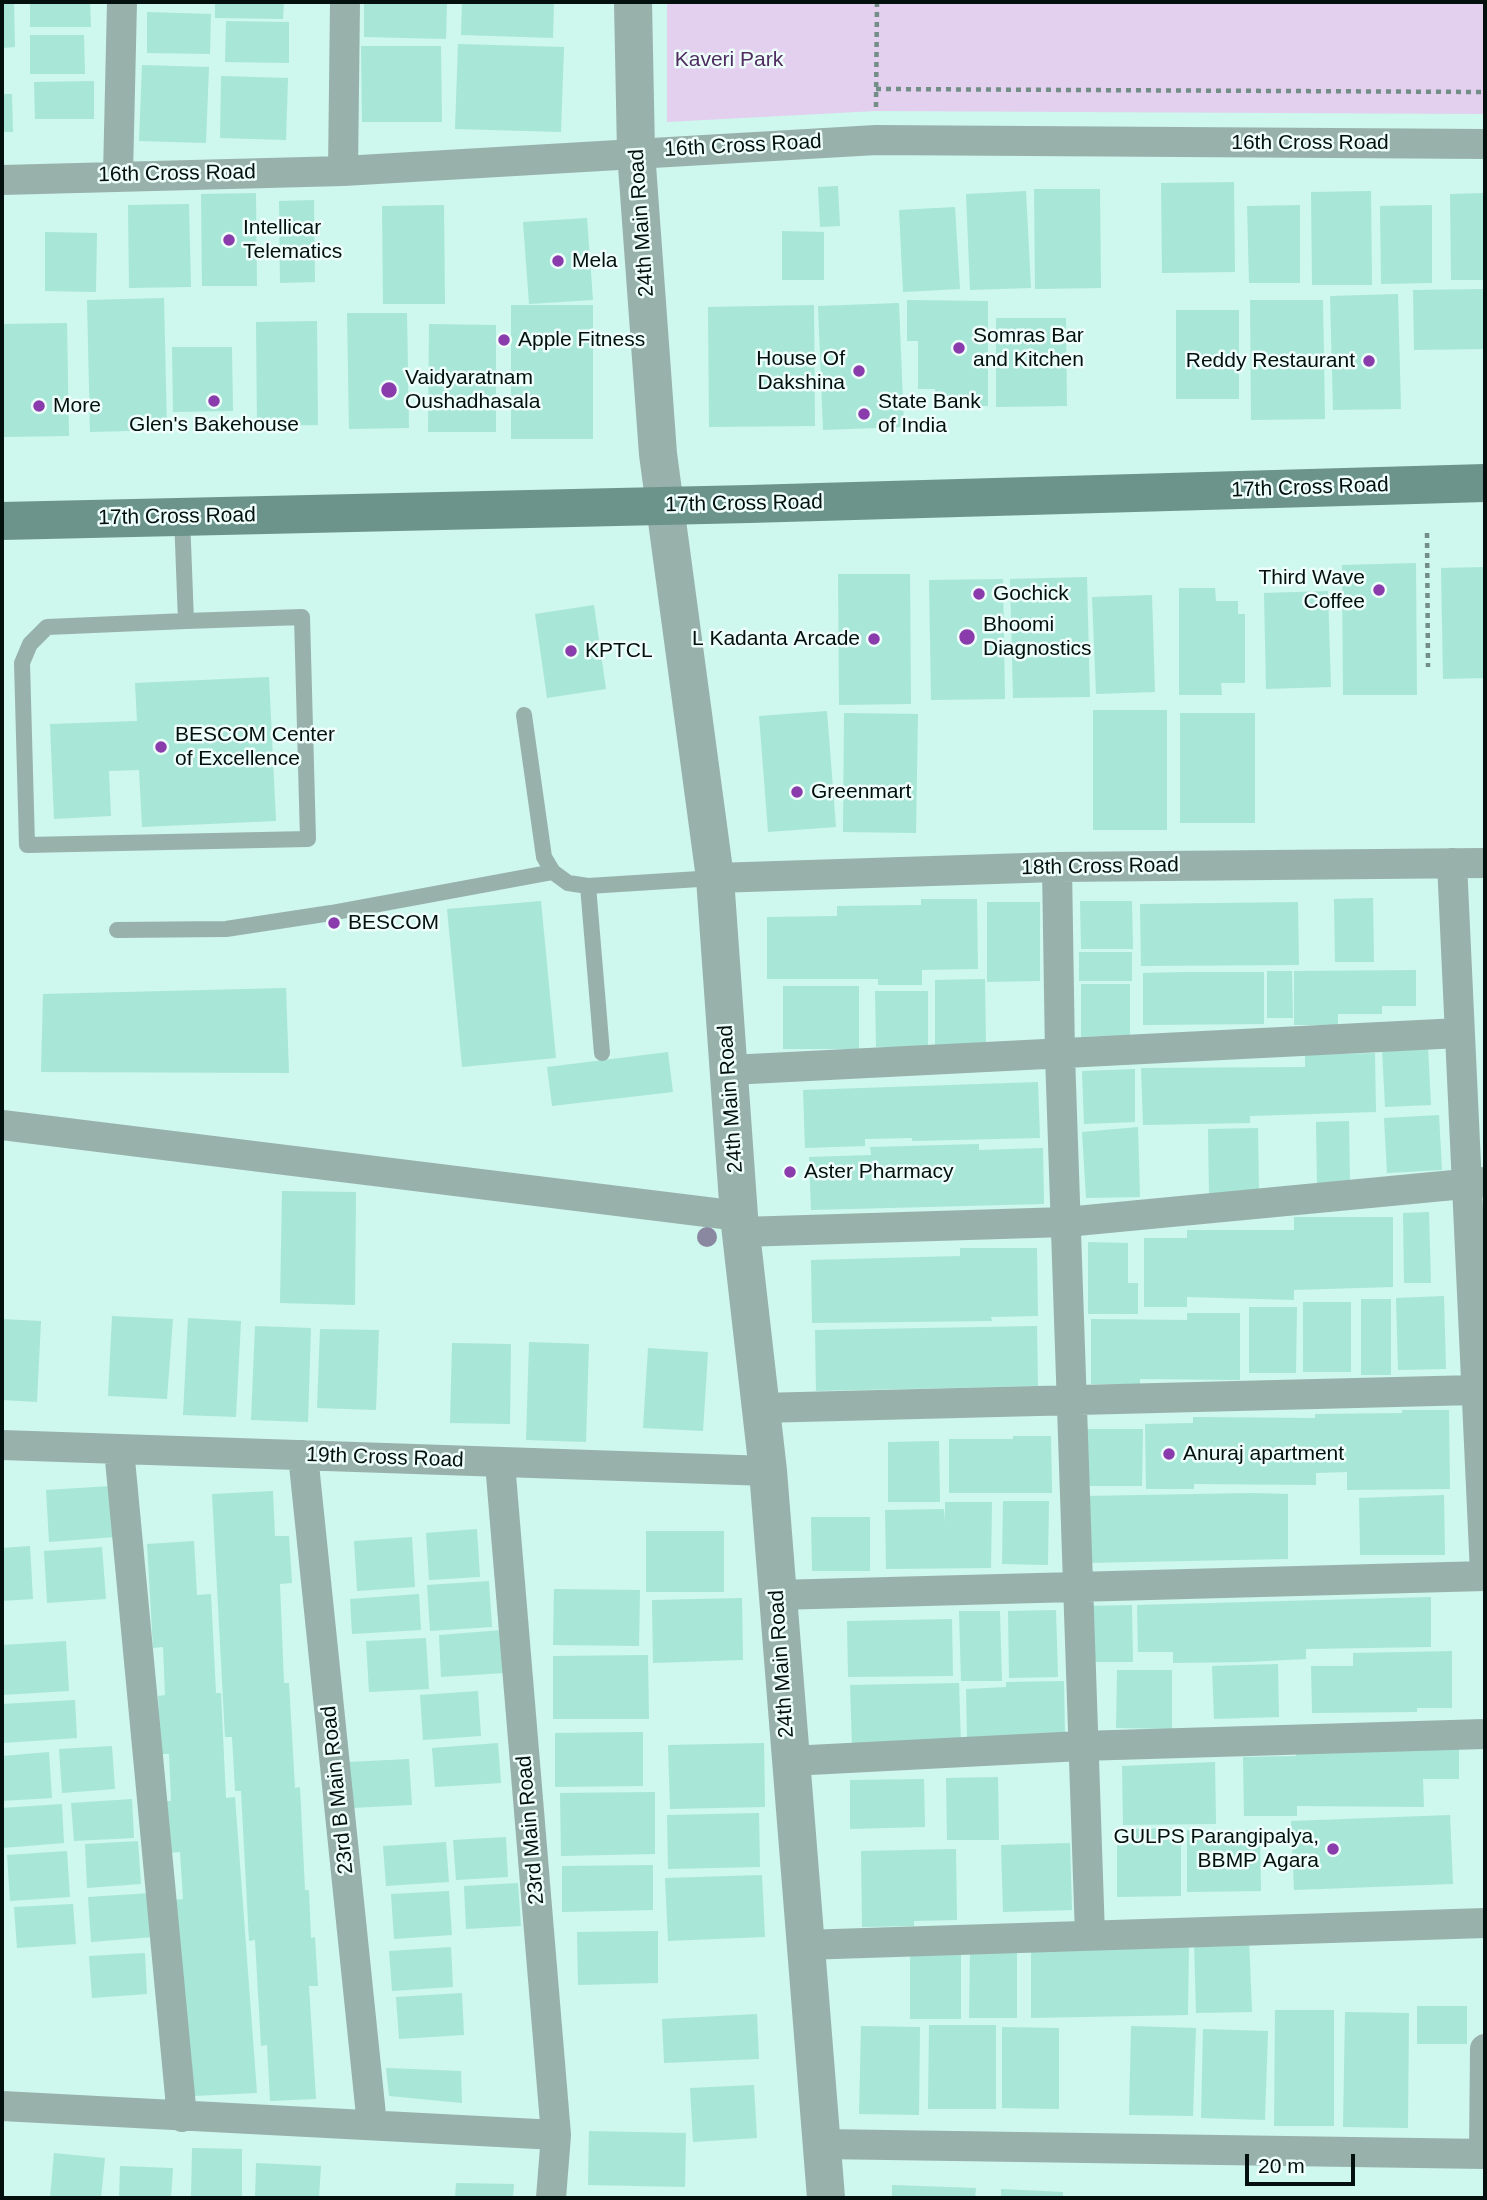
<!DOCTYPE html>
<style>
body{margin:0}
#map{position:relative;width:1487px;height:2200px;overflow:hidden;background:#cef7ed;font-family:Arial,sans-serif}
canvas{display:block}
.frame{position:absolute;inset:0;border:4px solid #03100d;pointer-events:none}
.scale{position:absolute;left:1245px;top:2154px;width:110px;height:32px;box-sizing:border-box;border:4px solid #03100d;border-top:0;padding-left:9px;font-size:21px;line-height:24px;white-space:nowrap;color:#03100d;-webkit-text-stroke:5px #eefefa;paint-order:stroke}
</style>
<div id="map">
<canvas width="1487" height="2200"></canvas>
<div class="frame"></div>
<div class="scale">20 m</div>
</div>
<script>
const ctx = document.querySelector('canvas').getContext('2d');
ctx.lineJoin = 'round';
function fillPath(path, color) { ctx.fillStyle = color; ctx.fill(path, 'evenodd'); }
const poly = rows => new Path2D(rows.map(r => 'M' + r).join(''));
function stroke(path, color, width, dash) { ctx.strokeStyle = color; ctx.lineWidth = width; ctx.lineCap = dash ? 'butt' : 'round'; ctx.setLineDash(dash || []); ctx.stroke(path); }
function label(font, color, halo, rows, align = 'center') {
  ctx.font = font + ' Arial,sans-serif'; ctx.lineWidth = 5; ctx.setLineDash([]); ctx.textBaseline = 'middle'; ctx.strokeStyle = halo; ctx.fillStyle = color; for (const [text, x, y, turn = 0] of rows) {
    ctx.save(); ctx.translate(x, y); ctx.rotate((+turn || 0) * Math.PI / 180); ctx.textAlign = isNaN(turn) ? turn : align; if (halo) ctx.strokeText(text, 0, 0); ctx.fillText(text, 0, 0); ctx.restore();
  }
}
fillPath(poly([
 [667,2,1485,2,1485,114,876,111,667,122]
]), '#e3cfee');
fillPath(poly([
 [2,2,14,2,15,47,2,48],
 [30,2,90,2,91,27,30,27],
 [215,2,284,2,283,19,215,18],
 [364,2,447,2,446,39,364,37],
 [462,2,554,2,553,38,461,35],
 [147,12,211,14,210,54,147,53],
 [226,21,289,22,289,63,225,62],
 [30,35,84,35,85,74,30,74],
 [458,44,564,47,561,132,455,129],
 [361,46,441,46,442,122,362,122],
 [142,65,209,67,206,143,139,141],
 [221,76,288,78,286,140,220,138],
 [94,81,94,119,35,119,34,82],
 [2,94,12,94,13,132,2,132],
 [1234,182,1235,272,1162,273,1161,183],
 [838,186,840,226,820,227,818,187],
 [1034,189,1100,189,1101,288,1035,289],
 [1026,191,1031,288,970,290,966,194],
 [1371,191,1372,285,1312,285,1311,192],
 [256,193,257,286,202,286,201,194],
 [1485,193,1485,280,1451,280,1450,194],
 [314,200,315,282,280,283,279,201],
 [189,204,191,287,129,288,128,205],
 [444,205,445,304,383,304,382,206],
 [1300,205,1300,283,1249,283,1247,206],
 [1432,205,1432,283,1381,284,1380,206],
 [955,207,960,289,903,292,899,210],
 [587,218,593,300,529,304,523,222],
 [782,231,824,232,824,280,782,280],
 [45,232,97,233,96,292,45,291],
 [1485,289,1485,349,1414,350,1413,290],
 [1398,294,1401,409,1333,410,1330,296],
 [164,298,167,430,90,432,87,300],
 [907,300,988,301,988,406,935,406,935,389,918,389,918,341,907,341],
 [1250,300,1323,300,1325,419,1251,420],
 [899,303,904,427,823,430,818,306],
 [511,305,593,305,593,439,511,439],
 [814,305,815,426,709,427,708,307],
 [1176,310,1239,310,1239,399,1176,399],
 [347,313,407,313,409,428,349,429],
 [996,318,1066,318,1067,406,996,407],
 [317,321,318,425,257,426,256,322],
 [67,323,69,436,4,437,2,324],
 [429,324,496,325,496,432,428,432],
 [172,347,232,347,233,411,173,412],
 [1416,563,1417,695,1343,695,1342,565],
 [1485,567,1485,678,1443,679,1441,568],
 [838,574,910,574,911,704,839,705],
 [1087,577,1090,697,1013,698,1010,579],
 [1003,579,1005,699,931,700,929,580],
 [1179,588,1215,588,1216,601,1238,601,1238,614,1245,614,1245,683,1221,683,1222,695,1179,695],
 [1328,591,1331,687,1266,689,1264,593],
 [1152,595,1155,692,1096,694,1092,597],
 [594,605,606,689,547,698,535,614],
 [269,677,276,821,142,827,139,770,109,771,111,816,54,819,50,724,137,721,135,683],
 [1093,710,1167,710,1167,830,1093,830],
 [827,711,836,827,768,832,759,716],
 [844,713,918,714,916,833,843,832],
 [1180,713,1255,713,1255,823,1180,823],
 [1373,898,1374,962,1335,962,1334,899],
 [921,899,977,899,978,969,922,970,922,985,878,985,878,979,767,979,767,917,837,916,837,906,921,905],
 [541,901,556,1058,462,1067,447,909],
 [1080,901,1132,901,1133,949,1081,949],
 [987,902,1040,902,1040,981,987,982],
 [1298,902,1299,965,1141,966,1140,904],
 [1079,952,1132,952,1132,981,1079,981],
 [1416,970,1416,1006,1382,1006,1382,1014,1338,1014,1338,1025,1294,1025,1294,971],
 [1267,971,1292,971,1293,1018,1267,1018],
 [1185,972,1264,972,1264,1024,1143,1025,1143,973],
 [985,979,986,1047,935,1047,935,980],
 [1081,984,1130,984,1130,1036,1081,1037],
 [783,986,859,986,859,1049,783,1049],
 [286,988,289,1073,41,1072,43,994],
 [875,991,928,991,928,1047,876,1047],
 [1428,1046,1431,1105,1385,1107,1382,1049],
 [668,1052,673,1092,552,1106,547,1067],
 [1375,1053,1376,1112,1250,1116,1250,1123,1143,1125,1141,1068,1305,1067,1305,1055],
 [1135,1069,1135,1122,1084,1124,1082,1071],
 [1038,1082,1040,1138,912,1141,912,1138,865,1139,865,1146,805,1148,803,1090],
 [1439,1115,1442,1170,1387,1173,1384,1118],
 [1349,1121,1350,1183,1317,1184,1316,1122],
 [1138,1127,1140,1197,1086,1198,1082,1132],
 [1258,1128,1259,1192,1209,1194,1208,1129],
 [979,1144,979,1150,1043,1148,1044,1204,811,1210,809,1157,871,1155,870,1147],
 [282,1191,356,1192,355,1305,280,1303],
 [1429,1212,1431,1283,1404,1283,1403,1213],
 [1294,1217,1393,1217,1393,1287,1294,1290,1294,1300,1187,1297,1187,1307,1144,1307,1144,1238,1187,1238,1187,1230,1294,1230],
 [1088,1242,1128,1243,1128,1283,1138,1283,1138,1314,1088,1314],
 [960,1248,1037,1248,1038,1316,991,1317,992,1321,812,1323,811,1260,960,1256],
 [1444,1296,1446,1369,1398,1370,1396,1298],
 [1361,1299,1391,1299,1391,1375,1361,1375],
 [1303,1302,1351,1302,1351,1372,1303,1372],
 [1249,1307,1297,1307,1296,1373,1249,1373],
 [1187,1313,1240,1313,1240,1380,1140,1379,1140,1384,1091,1384,1091,1319,1187,1320],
 [112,1316,173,1319,167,1399,108,1396],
 [188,1318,241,1321,236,1417,183,1415],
 [2,1319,41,1321,37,1402,2,1400],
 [255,1326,311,1328,308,1422,251,1420],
 [1037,1326,1038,1386,816,1391,815,1330],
 [320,1329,379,1330,376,1410,317,1408],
 [529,1342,589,1344,586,1442,526,1440],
 [452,1343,511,1344,510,1424,450,1423],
 [648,1348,708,1352,703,1431,643,1428],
 [1402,1410,1449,1410,1450,1489,1347,1490,1347,1472,1316,1473,1316,1485,1194,1484,1194,1489,1146,1489,1145,1424,1193,1423,1193,1417,1315,1418,1315,1414,1402,1413],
 [1087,1429,1143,1429,1142,1486,1087,1486],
 [1013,1436,1051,1436,1052,1493,949,1493,949,1439,1013,1439],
 [939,1441,940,1502,888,1502,888,1442],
 [111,1486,115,1537,49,1542,46,1490],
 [273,1491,275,1536,289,1536,292,1583,280,1584,284,1683,289,1683,295,1788,300,1787,305,1890,309,1890,311,1938,315,1937,318,1986,309,1986,316,2099,270,2101,267,2045,261,2046,255,1940,249,1941,241,1791,235,1791,232,1737,225,1737,212,1494],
 [1252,1493,1288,1494,1288,1559,1085,1563,1085,1496],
 [1444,1495,1445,1555,1360,1555,1359,1498],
 [1003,1501,1049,1501,1048,1565,1002,1564],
 [945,1502,992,1502,991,1568,886,1569,885,1510,944,1509,945,1524],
 [811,1517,870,1517,870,1571,812,1571],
 [477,1529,480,1577,429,1580,426,1533],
 [646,1531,724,1531,724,1592,646,1592],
 [412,1537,415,1587,357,1591,354,1541],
 [194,1541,197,1595,211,1594,216,1693,221,1693,226,1798,235,1797,257,2093,194,2096,191,2056,186,2056,175,1900,183,1899,180,1852,168,1853,166,1801,171,1801,169,1754,161,1754,158,1696,165,1695,163,1647,153,1648,147,1544],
 [30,1546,33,1599,2,1601,2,1548],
 [102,1547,106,1599,47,1603,44,1551],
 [489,1581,492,1627,430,1631,427,1585],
 [554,1589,640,1590,639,1646,553,1645],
 [419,1594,421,1630,352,1634,350,1599],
 [1431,1597,1431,1647,1306,1649,1306,1659,1247,1662,1173,1663,1173,1652,1138,1652,1137,1605],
 [742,1598,743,1660,653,1663,652,1600],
 [1132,1605,1133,1662,1084,1662,1084,1606],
 [1056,1610,1058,1677,1009,1678,1008,1611],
 [959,1611,1000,1611,1002,1681,961,1681],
 [952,1619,953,1676,848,1677,847,1621],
 [502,1630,505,1673,441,1677,439,1635],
 [426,1638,429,1689,369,1692,366,1641],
 [66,1641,69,1691,2,1695,2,1645],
 [1452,1651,1452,1708,1417,1708,1417,1712,1312,1713,1311,1666,1353,1666,1353,1653],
 [648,1655,649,1719,553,1719,553,1656],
 [1278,1664,1279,1717,1214,1719,1212,1666],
 [1117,1670,1172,1670,1172,1729,1116,1728],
 [1064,1681,1065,1737,967,1739,966,1689,1006,1687,1006,1682],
 [959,1683,961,1744,852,1746,850,1685],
 [478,1691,481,1736,423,1740,420,1695],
 [75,1700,77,1738,3,1743,2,1704],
 [643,1732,643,1786,555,1787,555,1733],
 [498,1743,501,1783,435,1787,432,1748],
 [764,1743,765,1807,670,1809,668,1745],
 [1296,1744,1459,1746,1459,1779,1423,1779,1424,1807,1297,1806,1297,1816,1244,1816,1243,1757,1296,1756],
 [112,1746,115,1789,62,1793,59,1749],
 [49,1752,52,1798,2,1801,2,1756],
 [409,1759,412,1805,351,1808,348,1762],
 [1215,1762,1216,1824,1123,1825,1122,1766],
 [998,1777,999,1840,947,1840,946,1778],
 [924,1779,925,1827,850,1829,850,1780],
 [655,1792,655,1854,561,1856,560,1793],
 [132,1799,134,1838,74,1841,71,1803],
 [62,1804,64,1843,2,1848,2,1808],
 [759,1813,760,1867,668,1869,667,1815],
 [1450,1815,1453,1884,1294,1890,1291,1821],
 [1181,1828,1181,1896,1117,1897,1117,1829],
 [1187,1830,1260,1830,1261,1891,1187,1892],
 [506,1837,508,1877,456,1880,453,1840],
 [138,1841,141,1884,87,1888,85,1844],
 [446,1842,449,1882,386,1886,383,1846],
 [1070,1843,1072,1910,1003,1912,1001,1845],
 [956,1849,957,1920,914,1921,914,1926,862,1927,861,1851],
 [67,1851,70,1897,10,1901,7,1855],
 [653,1865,653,1910,562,1912,562,1866],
 [762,1875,765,1937,668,1941,665,1878],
 [518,1883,521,1926,466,1929,464,1886],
 [449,1891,452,1935,394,1939,391,1894],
 [151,1893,154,1937,91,1942,88,1897],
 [73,1904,76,1944,17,1948,14,1907],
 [658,1931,658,1983,578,1985,577,1932],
 [1249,1938,1252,2012,1196,2013,1194,1940],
 [1189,1943,1188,2015,1031,2018,1031,1947],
 [451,1947,453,1987,392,1991,389,1951],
 [970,1950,1017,1950,1017,2018,969,2018],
 [145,1953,147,1994,92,1998,89,1956],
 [910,1954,961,1954,961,2019,910,2019],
 [462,1993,464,2035,399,2039,396,1997],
 [1417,2006,1467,2006,1467,2044,1417,2044],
 [1275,2010,1334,2010,1334,2126,1274,2126],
 [1345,2012,1409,2013,1408,2128,1343,2127],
 [757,2014,759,2059,664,2063,662,2019],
 [929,2025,996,2025,996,2109,928,2109],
 [861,2026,920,2027,919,2115,859,2114],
 [1131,2026,1196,2028,1193,2116,1129,2115],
 [1002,2027,1059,2028,1059,2109,1002,2108],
 [1203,2029,1268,2031,1265,2120,1201,2118],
 [386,2068,461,2071,462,2103,389,2096],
 [754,2085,757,2138,693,2142,690,2088],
 [589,2131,686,2133,685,2187,588,2185],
 [192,2148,242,2149,242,2198,191,2198],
 [54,2153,105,2158,101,2198,50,2198],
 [256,2163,321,2166,319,2198,255,2198],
 [120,2166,173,2168,171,2198,119,2198],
 [456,2183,514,2184,513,2198,455,2198],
 [892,2185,976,2188,975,2198,892,2198],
 [1001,2189,1063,2192,1063,2198,1001,2198]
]), '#a8e6d7');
stroke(poly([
 [876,89,1485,92],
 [876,107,877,2],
 [1427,533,1428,667]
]), '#728e87', 4.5, [5, 5]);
stroke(poly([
 [182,517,186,621,47,627,30,644,22,663,27,845,308,839,302,617,186,621],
 [524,715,544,857,553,872,568,883,588,886,715,878],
 [588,886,602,1053],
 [117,930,226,929,331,913,553,872]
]), '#98b1ab', 16);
stroke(poly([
 [343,171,345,2],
 [118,175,122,2],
 [2,180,343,171,876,140,1485,144],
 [1452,863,1485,1573],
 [1057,867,1060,1055,1090,1935],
 [715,878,1057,867,1485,863],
 [730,1070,1459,1033],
 [2,1125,739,1216],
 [741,1232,1066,1222,1485,1182],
 [760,1408,1475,1390],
 [2,1445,768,1471],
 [119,1449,182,2117],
 [303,1455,372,2125],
 [500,1463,556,2135,551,2198],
 [777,1595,1485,1576],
 [790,1761,1081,1746,1485,1734],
 [803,1945,1485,1923],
 [2,2106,556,2135],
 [821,2144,1485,2154],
 [1484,2154,1485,2049]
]), '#98b1ab', 30);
stroke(poly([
 [633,2,636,152,658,454,715,878,739,1216,768,1471,826,2198]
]), '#98b1ab', 38);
stroke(poly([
 [2,521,749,504,1485,483]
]), '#6d948b', 38);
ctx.fillStyle = '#8988a0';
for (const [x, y] of [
 [707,1237]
]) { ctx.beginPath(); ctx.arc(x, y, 10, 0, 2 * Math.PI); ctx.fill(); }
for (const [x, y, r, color] of [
 [229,240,7,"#8a3cac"],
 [558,261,7,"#8a3cac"],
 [504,340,7,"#8a3cac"],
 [959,348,7,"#8a3cac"],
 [1369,361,7,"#8a3cac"],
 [859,371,7,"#8a3cac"],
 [389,390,9,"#8a3cac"],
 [214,401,7,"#8a3cac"],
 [39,406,7,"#8a3cac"],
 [864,414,7,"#8a3cac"],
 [1379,590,7,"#8a3cac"],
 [979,594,7,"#8a3cac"],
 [967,637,9,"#8a3cac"],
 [874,639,7,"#8a3cac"],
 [571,651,7,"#8a3cac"],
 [161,747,7,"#8a3cac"],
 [797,792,7,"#8a3cac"],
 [334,923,7,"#8a3cac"],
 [790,1172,7,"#8a3cac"],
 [1169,1454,7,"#8a3cac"],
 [1333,1849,7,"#8a3cac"]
]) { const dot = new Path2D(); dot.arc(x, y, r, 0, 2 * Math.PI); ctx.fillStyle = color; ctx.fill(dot); stroke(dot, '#eefefa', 2.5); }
label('21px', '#502d61', '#eefefa', [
 ["Kaveri Park",729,60]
]);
label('21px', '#03100d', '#eefefa', [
 ["16th Cross Road",1310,143],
 ["16th Cross Road",743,146,-3],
 ["16th Cross Road",177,174,-1],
 ["24th Main Road",642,223,-94],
 ["17th Cross Road",1310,488,-2],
 ["17th Cross Road",744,504,-1],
 ["17th Cross Road",177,517,-1],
 ["18th Cross Road",1100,867,-1],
 ["24th Main Road",731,1099,-94],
 ["19th Cross Road",385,1458,2],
 ["24th Main Road",782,1664,-94],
 ["23rd B Main Road",338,1790,-96],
 ["23rd Main Road",531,1830,-95]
]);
label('21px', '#03100d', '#eefefa', [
 ["Intellicar",243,228],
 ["Telematics",243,252],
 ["Mela",572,261],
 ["Somras Bar",973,336],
 ["and Kitchen",973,360],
 ["Apple Fitness",518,340],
 ["House Of",845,359,"right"],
 ["Dakshina",845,383,"right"],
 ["Reddy Restaurant",1355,361,"right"],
 ["Vaidyaratnam",405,378],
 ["Oushadhasala",405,402],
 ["State Bank",878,402],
 ["of India",878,426],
 ["More",53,406],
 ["Glen's Bakehouse",214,425,"center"],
 ["Third Wave",1365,578,"right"],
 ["Coffee",1365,602,"right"],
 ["Gochick",993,594],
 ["Bhoomi",983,625],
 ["Diagnostics",983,649],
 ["L Kadanta Arcade",860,639,"right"],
 ["KPTCL",585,651],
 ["BESCOM Center",175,735],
 ["of Excellence",175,759],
 ["Greenmart",811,792],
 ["BESCOM",348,923],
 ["Aster Pharmacy",804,1172],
 ["Anuraj apartment",1183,1454],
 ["GULPS Parangipalya,",1319,1837,"right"],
 ["BBMP Agara",1319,1861,"right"]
], 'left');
</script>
